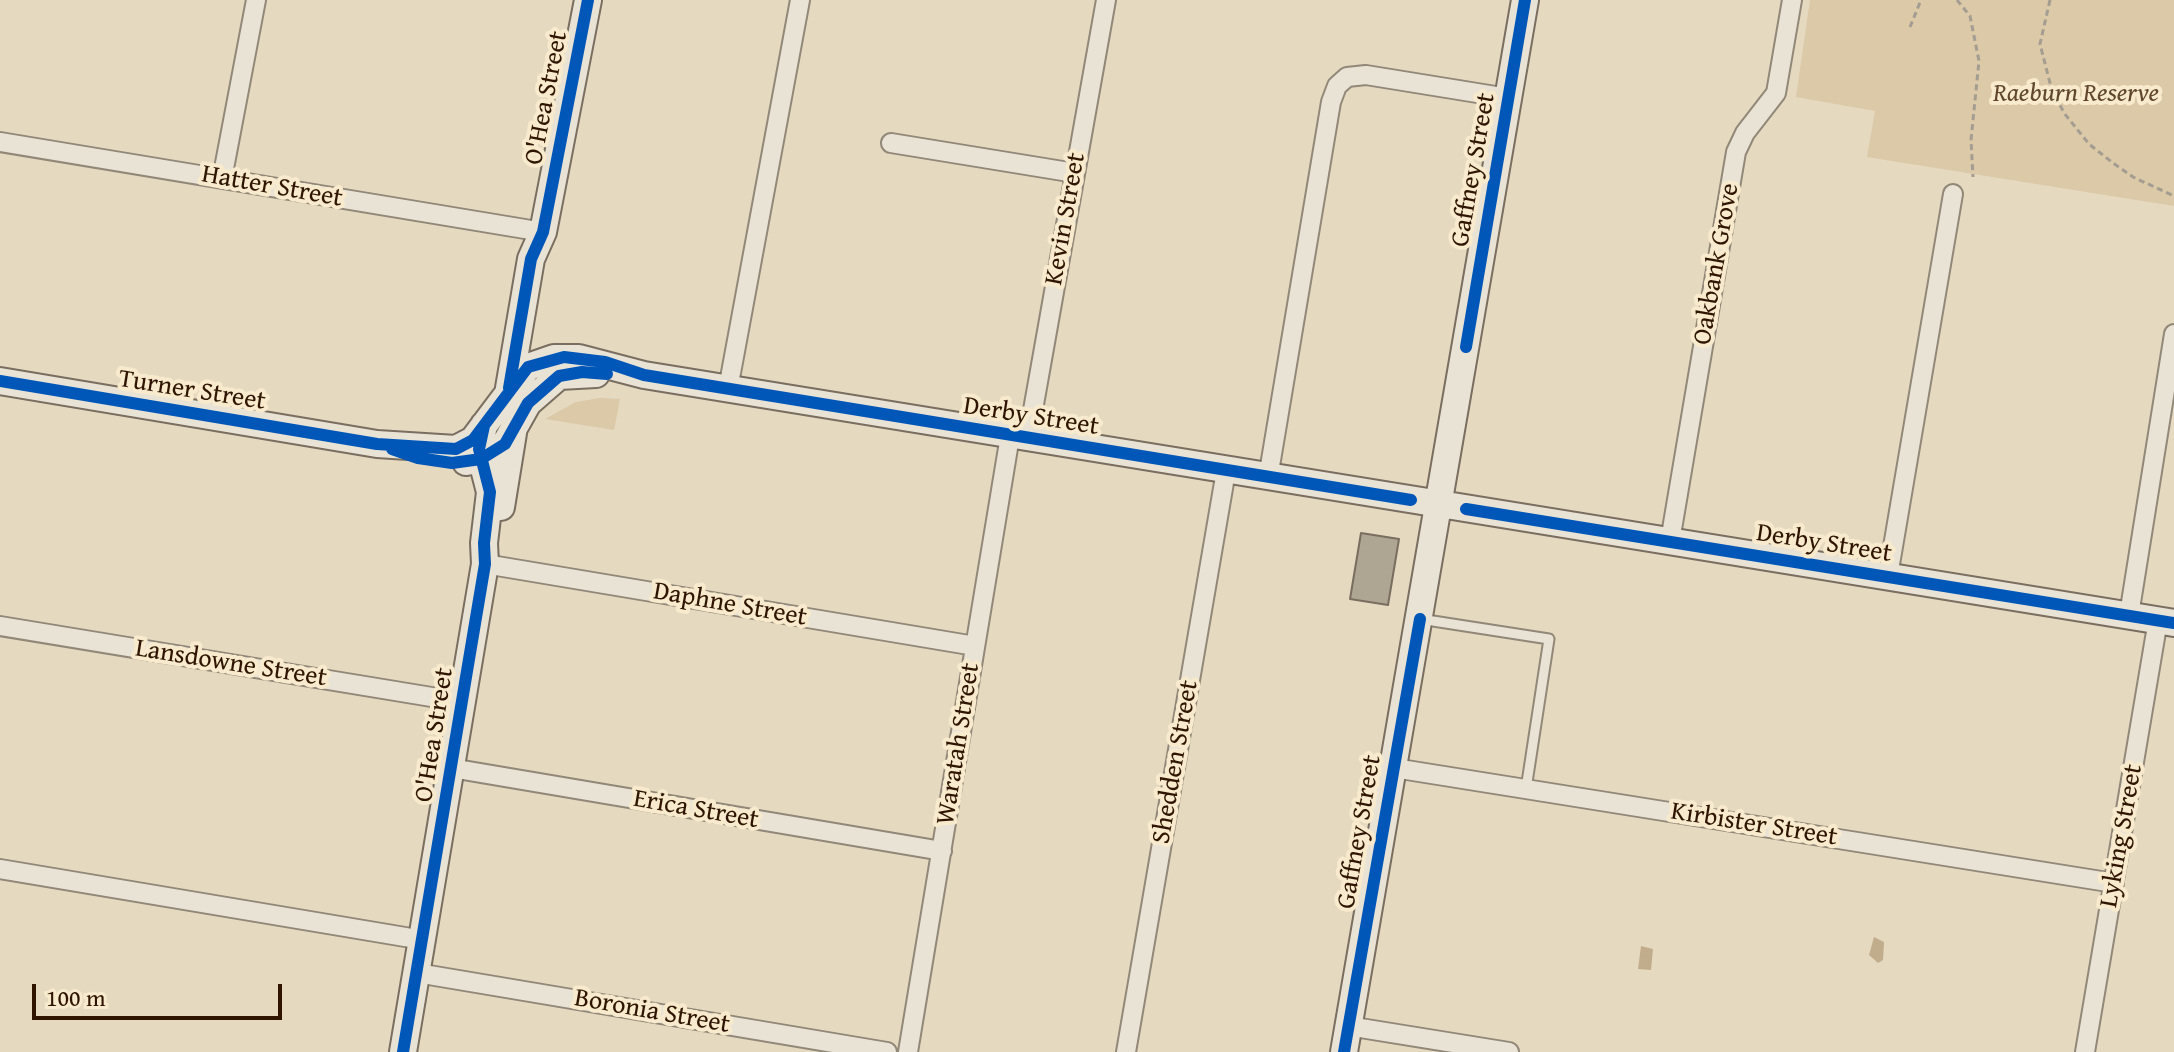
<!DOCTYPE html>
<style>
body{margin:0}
#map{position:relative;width:2174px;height:1052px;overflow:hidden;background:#e5d9c0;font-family:"Gentium Book Plus",serif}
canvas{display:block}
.scale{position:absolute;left:32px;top:984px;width:250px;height:36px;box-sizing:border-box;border:4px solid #2f1500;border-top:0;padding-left:10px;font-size:24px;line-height:28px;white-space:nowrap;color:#2f1500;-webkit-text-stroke:6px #f8eacc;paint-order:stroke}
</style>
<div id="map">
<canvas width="2174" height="1052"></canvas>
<div class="scale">100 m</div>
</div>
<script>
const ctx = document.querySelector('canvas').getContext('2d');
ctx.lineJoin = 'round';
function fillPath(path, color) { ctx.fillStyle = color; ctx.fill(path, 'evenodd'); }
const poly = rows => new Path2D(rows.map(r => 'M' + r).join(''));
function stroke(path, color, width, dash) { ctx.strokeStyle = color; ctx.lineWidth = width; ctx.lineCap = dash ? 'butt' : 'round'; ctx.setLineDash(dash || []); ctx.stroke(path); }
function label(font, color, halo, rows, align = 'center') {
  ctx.font = font + ' "Gentium Book Plus",serif'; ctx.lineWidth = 8; ctx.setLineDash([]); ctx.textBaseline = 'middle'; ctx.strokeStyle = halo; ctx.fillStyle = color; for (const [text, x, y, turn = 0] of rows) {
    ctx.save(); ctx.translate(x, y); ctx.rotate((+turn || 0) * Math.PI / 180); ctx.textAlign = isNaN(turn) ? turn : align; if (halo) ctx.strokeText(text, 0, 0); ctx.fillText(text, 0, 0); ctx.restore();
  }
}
fillPath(poly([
 [1810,0,2174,0,2174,206,1867,157,1875,111,1796,97],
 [600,398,620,399,614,430,545,419,576,402]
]), '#dbc9a7');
fillPath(poly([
 [1874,937,1884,942,1883,960,1878,963,1869,955],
 [1641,946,1653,949,1651,970,1638,969]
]), '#c1ad8c');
const building = poly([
 [1361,533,1399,539,1388,605,1350,599,1361,533]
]);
fillPath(building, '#afa593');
stroke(building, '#796e5f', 2);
const lane = poly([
 [1420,619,1549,639,1526,789]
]);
const street = poly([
 [0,142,543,232],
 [891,143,1075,173],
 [222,179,256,0],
 [728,389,800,0],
 [1028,438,1106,0],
 [1268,478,1331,102,1337,86,1347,77,1366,75,1508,98],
 [1670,541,1736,152,1745,133,1776,93,1792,0],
 [485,564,975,646],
 [1888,576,1953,194],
 [2129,615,2174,334],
 [0,626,462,702],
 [451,768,942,851],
 [1394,768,2114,883],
 [0,869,423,940],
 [417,973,887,1052],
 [1348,1026,1509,1052],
 [908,1052,1010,436],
 [1126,1052,1226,471],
 [2085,1052,2158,620]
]);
const secondary = poly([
 [0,381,377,444,456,449,473,440,528,367,554,358,579,358,644,375,2174,623],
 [509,388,531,259,543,232,588,0],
 [466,462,481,459,505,444,528,403,559,376,596,374],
 [501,507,513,433],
 [403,1052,485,564,484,543,490,492,479,449,484,425],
 [1344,1052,1525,0]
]);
stroke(lane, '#928878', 13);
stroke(street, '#928878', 22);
stroke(secondary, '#796e5f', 30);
stroke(poly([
 [1957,0,1970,16,1979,61,1971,140,1973,177],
 [2050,0,2040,44,2051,87,2064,113,2089,144,2113,163,2133,177,2174,196],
 [1910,27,1921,0]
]), '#a49d91', 3, [6, 4]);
stroke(lane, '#e9e3d6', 9);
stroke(street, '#e9e3d6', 18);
stroke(secondary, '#e9e3d6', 26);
stroke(poly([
 [1466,347,1525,0],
 [0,381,377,444,456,449,473,440,528,367,564,357,605,362,644,375,1411,500],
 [509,388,531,259,543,232,588,0],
 [392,449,418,458,452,463,481,459,505,444,528,403,559,376,582,372,607,374],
 [1466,509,2174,623],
 [403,1052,485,564,484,543,490,492,479,449,484,426],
 [1344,1052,1420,619]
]), '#0057b8', 12);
label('italic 26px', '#60472c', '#f8eacc', [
 ["Raeburn Reserve",2076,94]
]);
label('26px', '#2f1500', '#f8eacc', [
 ["O'Hea Street",547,98,-79],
 ["Gaffney Street",1474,170,-80],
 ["Hatter Street",272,187,10],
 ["Kevin Street",1066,219,-80],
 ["Oakbank Grove",1717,264,-80],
 ["Turner Street",192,391,9],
 ["Derby Street",1031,417,9],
 ["Derby Street",1824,544,9],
 ["Daphne Street",730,605,10],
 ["Lansdowne Street",231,664,9],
 ["O'Hea Street",435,735,-81],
 ["Waratah Street",959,744,-81],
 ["Shedden Street",1176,762,-80],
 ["Erica Street",696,810,10],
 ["Kirbister Street",1754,825,9],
 ["Gaffney Street",1360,832,-80],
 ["Lyking Street",2122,836,-80],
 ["Boronia Street",652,1012,10]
]);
</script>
